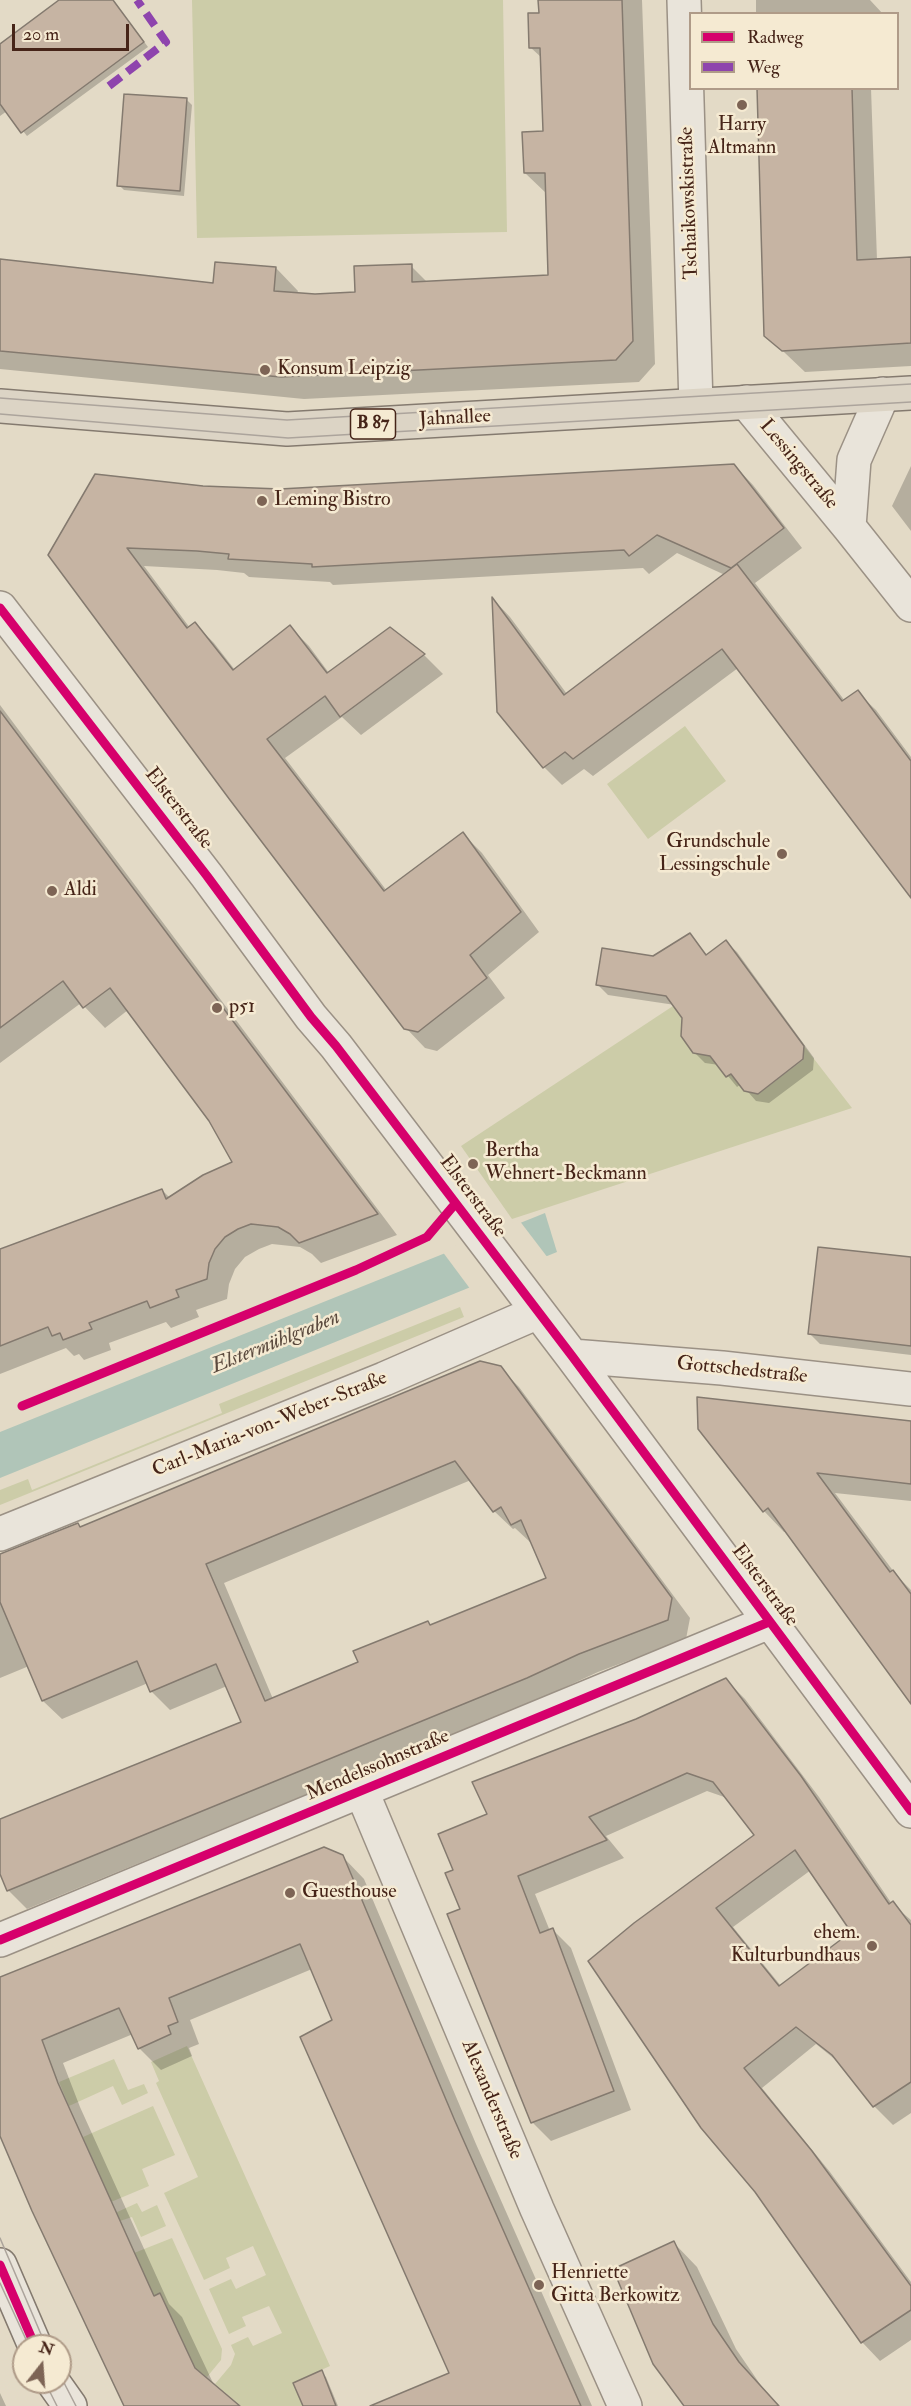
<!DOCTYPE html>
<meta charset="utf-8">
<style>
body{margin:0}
#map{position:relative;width:911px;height:2406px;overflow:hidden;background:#e3dac6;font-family:"IM FELL Double Pica",serif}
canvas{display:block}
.legend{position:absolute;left:689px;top:12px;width:210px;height:78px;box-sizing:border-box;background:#f5ead2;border:2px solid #af9b88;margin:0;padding:8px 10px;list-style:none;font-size:18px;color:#462418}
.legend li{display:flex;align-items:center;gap:12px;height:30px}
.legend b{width:30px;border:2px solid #af9b88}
.north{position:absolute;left:12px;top:2334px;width:60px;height:60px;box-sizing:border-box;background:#f5ead2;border:2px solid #af9b88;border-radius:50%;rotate:17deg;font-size:16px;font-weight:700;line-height:24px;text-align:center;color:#462418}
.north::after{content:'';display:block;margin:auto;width:21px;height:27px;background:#7d6455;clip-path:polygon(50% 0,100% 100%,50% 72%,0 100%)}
.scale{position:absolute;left:12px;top:24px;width:117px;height:27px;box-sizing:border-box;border:3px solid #462418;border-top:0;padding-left:8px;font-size:18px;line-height:21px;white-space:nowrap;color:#462418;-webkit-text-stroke:4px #f5ead2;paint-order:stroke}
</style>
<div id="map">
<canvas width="911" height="2406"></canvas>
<ul class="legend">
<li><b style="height:8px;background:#d6006c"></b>Radweg</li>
<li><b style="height:8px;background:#8e44ad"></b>Weg</li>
</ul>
<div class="north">N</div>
<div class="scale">20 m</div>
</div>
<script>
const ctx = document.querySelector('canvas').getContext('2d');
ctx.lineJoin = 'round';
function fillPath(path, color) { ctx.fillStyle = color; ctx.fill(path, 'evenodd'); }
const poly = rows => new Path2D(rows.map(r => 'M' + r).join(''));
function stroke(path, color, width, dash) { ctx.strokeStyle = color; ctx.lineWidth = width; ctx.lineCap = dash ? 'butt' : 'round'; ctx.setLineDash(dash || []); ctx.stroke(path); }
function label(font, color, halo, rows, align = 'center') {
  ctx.font = font + ' "IM FELL Double Pica",serif'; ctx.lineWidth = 5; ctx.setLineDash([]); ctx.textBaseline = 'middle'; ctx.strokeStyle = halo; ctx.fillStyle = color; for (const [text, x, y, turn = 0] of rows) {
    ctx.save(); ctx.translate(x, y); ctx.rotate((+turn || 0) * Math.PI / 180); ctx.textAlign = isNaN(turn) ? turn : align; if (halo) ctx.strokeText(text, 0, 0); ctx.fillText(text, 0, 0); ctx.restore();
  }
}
fillPath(poly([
 [192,0,503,0,507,232,197,238],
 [685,726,726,781,648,839,607,784],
 [673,1006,682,1018,681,1036,693,1053,710,1056,726,1077,731,1074,758,1094,803,1060,804,1046,852,1108,512,1219,461,1146],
 [460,1307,464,1317,0,1505,0,1490,28,1479,32,1490,222,1413,219,1404],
 [187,2046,330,2366,293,2383,303,2406,241,2406,215,2384,231,2365,235,2354,231,2345,248,2337,253,2346,282,2333,269,2306,242,2317,246,2326,229,2334,209,2289,231,2279,236,2289,266,2275,253,2246,226,2258,230,2268,204,2280,164,2193,198,2177,156,2083,159,2081,151,2062],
 [114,2059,128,2090,144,2084,148,2093,122,2105,113,2086,69,2106,59,2082],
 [153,2106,175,2155,142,2169,149,2186,111,2202,83,2137],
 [137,2203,142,2212,157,2205,166,2226,141,2237,132,2217,120,2221,115,2213],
 [172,2238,222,2349,221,2360,207,2377,195,2368,160,2294,154,2296,134,2253]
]), '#cccca8');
fillPath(poly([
 [545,1213,557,1252,0,1478,0,1432]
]), '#b0c5b8');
fillPath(poly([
 [519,1220,548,1258,471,1290,442,1251]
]), '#e3dac6');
fillPath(poly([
 [62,0,113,0,148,47,27,136,7,111,0,116,0,45],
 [540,0,642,0,655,364,639,382,304,399,0,369,0,261,215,284,276,268,298,291,297,294,315,295,357,293,411,266,428,283,549,276,547,194,525,173,545,133,542,58,530,47,540,14],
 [756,0,870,0,883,14,756,14],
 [758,88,871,88,877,260,911,258,911,366,805,372,766,335],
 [187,100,192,105,184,196,124,190,119,185],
 [734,465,753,485,802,548,755,583,845,701,857,692,876,710,911,757,911,895,738,668,593,776,584,769,562,785,544,767,494,600,510,617,567,694,725,575,677,553,649,574,643,568,333,585,330,582,249,577,244,573,217,570,144,566,190,628,195,624,214,643,235,670,290,627,309,646,329,673,390,628,424,655,443,674,361,735,342,717,285,758,387,891,463,834,482,853,539,932,488,975,505,998,437,1051,425,1048,406,1028,50,554,203,487,280,491],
 [911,466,911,531,892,506],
 [0,705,397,1235,321,1263,312,1254,300,1247,272,1244,259,1249,245,1257,235,1269,229,1284,227,1299,196,1310,199,1317,171,1328,166,1322,109,1343,111,1350,84,1360,79,1354,74,1356,66,1348,0,1374,0,1251,162,1190,170,1198,234,1163,210,1120,128,1010,105,1028,81,1003,0,1063],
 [689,935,707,955,726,942,737,952,814,1058,813,1070,769,1103,756,1101,741,1084,737,1087,719,1065,705,1063,694,1052,684,1017,675,1005,608,995,598,985,654,958],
 [911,1259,911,1355,820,1344,810,1334],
 [500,1368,519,1387,690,1618,686,1639,598,1672,546,1696,27,1909,8,1890,0,1870,0,1821,243,1723,227,1686,170,1710,151,1691,148,1683,62,1719,43,1701,29,1666,0,1678,0,1556,78,1524,82,1528],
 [471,1480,494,1511,513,1529,515,1528,531,1543,533,1542,548,1579,432,1626,428,1622,360,1663,273,1699,224,1583],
 [911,1423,911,1501,835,1493,897,1576,911,1590,911,1700,786,1531,784,1532,764,1511,700,1428],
 [726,1680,745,1699,819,1797,892,1904,911,1920,911,2113,893,2125,874,2106,842,2065,816,2044,762,2088,830,2172,911,2282,911,2340,880,2361,862,2342,590,1961,756,1835,727,1798,707,1791,606,1836,624,1858,535,1894,550,1931,553,1930,571,1948,631,2110,551,2141,532,2122,462,1910,455,1871,489,1815,637,1721],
 [811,1870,853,1933,781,1986,733,1927],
 [342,1856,364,1879,476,2144,592,2406,371,2406,451,2373,334,2021,312,1969,190,2020,199,2044,189,2048,192,2056,161,2070,139,2048,133,2034,63,2063,80,2107,169,2304,182,2317,214,2385,239,2406,126,2406,0,2134,0,1980],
 [674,2243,697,2267,736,2349,762,2387,779,2406,685,2406],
 [321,2372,326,2377,338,2406,304,2406],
 [0,2393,6,2406,0,2406]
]), '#0003');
const building = poly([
 [59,0,113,0,144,42,21,133,0,104,0,44,59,0],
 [538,0,622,0,633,341,616,360,281,377,0,351,0,259,213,283,215,262,276,267,274,291,315,294,355,292,354,266,412,264,412,282,548,275,545,173,524,173,522,132,543,131,540,48,529,48,528,13,539,13,538,0],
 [757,88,852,88,857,260,911,257,911,343,782,351,764,336,757,88],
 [124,94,187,98,180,191,117,186,124,94],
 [734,464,784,528,731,568,657,535,629,556,624,550,312,567,312,564,228,559,229,554,197,551,127,548,187,628,195,622,233,670,290,625,327,673,390,627,425,654,340,717,325,696,267,739,384,891,463,832,521,912,470,955,487,978,418,1032,404,1029,230,800,48,555,95,474,203,486,280,489,734,464],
 [737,564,842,701,858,690,911,761,911,898,722,649,573,759,565,752,543,768,497,712,492,597,564,695,737,564],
 [0,711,378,1214,299,1243,290,1234,278,1227,251,1224,238,1229,225,1237,215,1249,209,1263,207,1279,176,1290,179,1297,150,1308,147,1301,89,1323,92,1329,63,1340,60,1333,52,1336,48,1327,0,1346,0,1249,162,1189,166,1199,203,1175,232,1162,209,1121,110,988,83,1008,63,981,0,1028,0,711],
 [690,933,706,955,726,940,804,1046,803,1059,758,1094,744,1091,731,1074,726,1077,710,1056,693,1053,681,1036,682,1018,666,996,596,985,602,948,653,956,690,933],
 [818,1247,911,1257,911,1346,808,1334,818,1247],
 [480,1361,501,1366,672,1598,668,1620,579,1654,527,1678,7,1891,0,1874,0,1819,241,1722,216,1664,150,1692,137,1661,42,1701,0,1602,0,1554,78,1523,80,1527,480,1361],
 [455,1461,493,1512,501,1507,511,1525,521,1520,546,1578,430,1625,428,1621,353,1651,358,1662,265,1701,206,1564,455,1461],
 [697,1397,911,1421,911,1484,817,1473,890,1572,893,1570,911,1594,911,1704,768,1508,763,1512,698,1429,697,1397],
 [726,1678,801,1776,889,1904,893,1901,911,1925,911,2082,873,2107,832,2055,796,2027,744,2068,812,2151,911,2286,911,2310,861,2343,755,2192,701,2128,588,1961,634,1923,754,1835,713,1782,687,1773,589,1817,607,1840,518,1876,540,1933,553,1928,614,2091,531,2123,447,1914,460,1909,445,1873,453,1870,438,1834,487,1814,472,1782,636,1719,726,1678],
 [795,1850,851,1932,779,1986,716,1908,795,1850],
 [324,1847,343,1855,455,2121,581,2406,370,2406,449,2373,300,2037,332,2020,300,1944,169,1998,178,2022,168,2026,171,2034,138,2049,119,2008,42,2040,58,2083,154,2296,160,2293,195,2368,240,2406,124,2406,32,2211,0,2136,0,1977,324,1847],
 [674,2241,713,2324,739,2362,779,2406,684,2406,653,2364,613,2269,674,2241],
 [322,2370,336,2406,303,2406,293,2383,322,2370]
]);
fillPath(building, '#c6b4a3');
stroke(building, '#847a6f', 1.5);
const street = poly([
 [684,0,696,405],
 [746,402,849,527,911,605],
 [849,527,854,460,883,394],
 [0,608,207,876,311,1017,336,1046,572,1356,911,1811],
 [572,1356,722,1368,911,1389],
 [0,1534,384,1379,538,1312],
 [362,1792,537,2209,625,2406],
 [0,1940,769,1622]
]);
const secondary = poly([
 [0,2265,35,2346],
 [53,2382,70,2406]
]);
const primary = poly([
 [0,406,287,429,911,393]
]);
stroke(street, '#9b9185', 36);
stroke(secondary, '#847a6f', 36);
stroke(primary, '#847a6f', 36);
stroke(street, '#e9e4da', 33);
stroke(secondary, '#e9e4da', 33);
stroke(primary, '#dcd4c5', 33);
stroke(poly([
 [0,398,287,420,911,384],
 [0,414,288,438,911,402],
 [0,2238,46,2346],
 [0,2283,29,2346],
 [60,2375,76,2406],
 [45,2382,57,2406]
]), '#aca49c', 1.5);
stroke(poly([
 [109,86,166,42,137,0]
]), '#8e44ad', 8, [15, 8]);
stroke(poly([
 [0,608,207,876,311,1017,336,1046,572,1356,911,1811],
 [22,1406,356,1270,427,1237,455,1204],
 [0,1940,769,1622],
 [0,2265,35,2346]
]), '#d6006c', 9);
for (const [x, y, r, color] of [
 [742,105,6,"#7d6455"],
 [265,370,6,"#7d6455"],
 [262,501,6,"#7d6455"],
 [782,854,6,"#7d6455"],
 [52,891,6,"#7d6455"],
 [217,1008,6,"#7d6455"],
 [473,1164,6,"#7d6455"],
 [290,1893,6,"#7d6455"],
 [872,1946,6,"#7d6455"],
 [539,2285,6,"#7d6455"]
]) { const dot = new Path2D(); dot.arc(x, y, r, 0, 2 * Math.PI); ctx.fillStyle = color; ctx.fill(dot); stroke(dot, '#f5ead2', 2); }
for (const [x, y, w] of [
 [373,424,45]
]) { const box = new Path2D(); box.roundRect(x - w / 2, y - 15, w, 30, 4.5); ctx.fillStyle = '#f5ead2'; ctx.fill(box); stroke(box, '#462418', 1.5); }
label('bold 18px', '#462418', null, [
 ["B 87",373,424]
]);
label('20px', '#462418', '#f5ead2', [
 ["Harry",742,126,"center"],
 ["Altmann",742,149,"center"],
 ["Konsum Leipzig",277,370],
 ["Leming Bistro",274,501],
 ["Grundschule",770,843,"right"],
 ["Lessingschule",770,866,"right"],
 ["Aldi",64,891],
 ["p51",229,1008],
 ["Bertha",485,1152],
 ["Wehnert-Beckmann",485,1175],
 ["Guesthouse",302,1893],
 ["ehem.",860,1934,"right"],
 ["Kulturbundhaus",860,1957,"right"],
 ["Henriette",551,2274],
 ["Gitta Berkowitz",551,2297]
], 'left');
label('20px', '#462418', '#f5ead2', [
 ["Tschaikowskistraße",690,203,-92],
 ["Jahnallee",455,419,-3],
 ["Lessingstraße",798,465,50],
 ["Elsterstraße",178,809,52],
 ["Elsterstraße",472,1197,53],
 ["Gottschedstraße",742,1371,6],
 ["Carl-Maria-von-Weber-Straße",270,1425,-22],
 ["Elsterstraße",764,1586,53],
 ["Mendelssohnstraße",378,1766,-23],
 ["Alexanderstraße",491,2100,67]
]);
label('italic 21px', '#5b4a3e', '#f5ead2', [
 ["Elstermühlgraben",276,1343,-22]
]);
</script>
